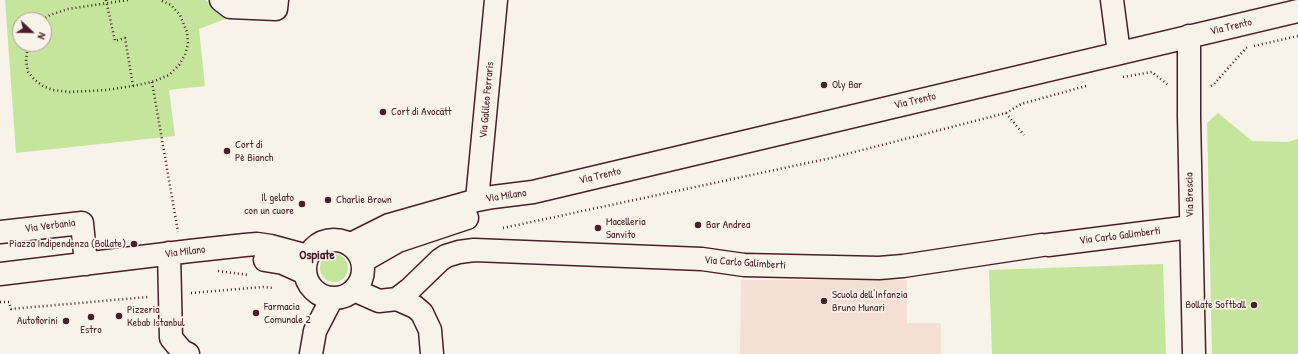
<!DOCTYPE html>
<meta charset="utf-8">
<style>
body{margin:0}
#map{position:relative;width:1298px;height:354px;overflow:hidden;background:#f7f3e8;font-family:"Patrick Hand",sans-serif}
canvas{display:block}
.north{position:absolute;left:12px;top:12px;width:40px;height:40px;box-sizing:border-box;background:#f7f3e8;border:1px solid #b29e9c;border-radius:50%;rotate:112deg;font-size:11px;font-weight:700;line-height:16px;text-align:center;color:#4a1f2b}
.north::after{content:'';display:block;margin:auto;width:14px;height:18px;background:#4a1f2b;clip-path:polygon(50% 0,100% 100%,50% 72%,0 100%)}
</style>
<div id="map">
<canvas width="1298" height="354"></canvas>
<div class="north">N</div>
</div>
<script>
const ctx = document.querySelector('canvas').getContext('2d');
ctx.lineJoin = 'round';
function fillPath(path, color) { ctx.fillStyle = color; ctx.fill(path, 'evenodd'); }
const poly = rows => new Path2D(rows.map(r => 'M' + r).join(''));
function stroke(path, color, width, dash) { ctx.strokeStyle = color; ctx.lineWidth = width; ctx.lineCap = dash ? 'butt' : 'round'; ctx.setLineDash(dash || []); ctx.stroke(path); }
function label(font, color, halo, rows, align = 'center') {
  ctx.font = font + ' "Patrick Hand",sans-serif'; ctx.lineWidth = 3.5; ctx.setLineDash([]); ctx.textBaseline = 'middle'; ctx.strokeStyle = halo; ctx.fillStyle = color; for (const [text, x, y, turn = 0] of rows) {
    ctx.save(); ctx.translate(x, y); ctx.rotate((+turn || 0) * Math.PI / 180); ctx.textAlign = isNaN(turn) ? turn : align; if (halo) ctx.strokeText(text, 0, 0); ctx.fillText(text, 0, 0); ctx.restore();
  }
}
fillPath(poly([
 [741,280,907,280,907,323,941,323,941,354,740,354]
]), '#f3dfd6');
fillPath(poly([
 [5,0,205,0,228,18,199,29,205,86,169,90,175,136,16,153],
 [20,20,44,20,44,44,20,44],
 [1218,113,1252,141,1288,142,1298,139,1298,354,1212,354,1207,123],
 '320 268a14 14 0 1 1 28 0a14 14 0 1 1-28 0Z',
 [1163,264,1166,354,992,354,989,270]
]), '#c5e59d');
const minor = poly([
 [221,0,230,7,276,9,277,0],
 [1112,0,1119,53],
 [1189,36,1189,117,1194,354],
 [477,200,496,0],
 [0,232,82,223,86,264],
 '305 269a29 29 0 1 1 58 0a29 29 0 1 1-58 0Z',
 [351,244,389,225,477,200,493,197,533,192,1298,11],
 [1048,245,1191,227],
 [169,253,171,338,182,351,188,354],
 [265,260,283,263,305,273],
 [363,261,398,241,467,218],
 [0,274,190,251,245,245,257,244,271,246,308,256],
 [354,290,379,301,397,299,410,289,440,260,446,256,459,252,474,250,702,259,744,265,879,268,903,266,1042,245],
 [397,299,415,307,422,313,430,330,432,354],
 [311,354,315,331,330,302,333,299]
]);
stroke(minor, '#4a1f2b', 25);
stroke(poly([
 [106,0,115,41,125,38,133,86],
 [42,20,50,15,68,9,128,0],
 [28,44,26,60,28,72,35,80,43,86,53,90,70,92,106,90,133,86,152,82,169,75,179,65,185,55,188,44,187,32,180,15,171,5,160,0],
 [1254,46,1298,36],
 [1123,77,1152,72,1168,85],
 [152,82,178,232],
 [1211,86,1214,84,1246,48,1249,47],
 [1006,113,1024,135],
 [503,228,831,158,1006,113,1021,104,1086,86],
 [218,271,249,275],
 [191,293,263,287,274,288],
 [0,302,9,302,11,309,148,297]
]), '#4a1f2b', 2.5, [1, 3]);
stroke(minor, '#f7f3e8', 22);
for (const [x, y, r, color] of [
 [824,85,4,"#4a1f2b"],
 [383,112,4,"#4a1f2b"],
 [227,151,4,"#4a1f2b"],
 [328,200,4,"#4a1f2b"],
 [302,204,4,"#4a1f2b"],
 [698,225,4,"#4a1f2b"],
 [598,228,4,"#4a1f2b"],
 [134,244,4,"#4a1f2b"],
 [824,301,4,"#4a1f2b"],
 [1254,305,4,"#4a1f2b"],
 [256,313,4,"#4a1f2b"],
 [119,316,4,"#4a1f2b"],
 [91,317,4,"#4a1f2b"],
 [66,321,4,"#4a1f2b"]
]) { const dot = new Path2D(); dot.arc(x, y, r, 0, 2 * Math.PI); ctx.fillStyle = color; ctx.fill(dot); stroke(dot, '#f7f3e8', 1.5); }
label('11px', '#4a1f2b', '#f7f3e8', [
 ["Via Trento",1231,27,-13],
 ["Via Galileo Ferraris",487,100,-85],
 ["Via Trento",915,101,-13],
 ["Via Trento",600,176,-13],
 ["Via Brescia",1190,195,-91],
 ["Via Milano",506,196,-9],
 ["Via Verbania",50,226,-7],
 ["Via Carlo Galimberti",1120,236,-7],
 ["Via Milano",185,252,-7],
 ["Via Carlo Galimberti",745,263,4]
]);
label('11px', '#4a1f2b', '#f7f3e8', [
 ["Oly Bar",832,85],
 ["Cort di Avocätt",391,112],
 ["Cort di",235,145],
 ["Pè Bianch",235,158],
 ["Il gelato",294,198,"right"],
 ["con un cuore",294,211,"right"],
 ["Charlie Brown",336,200],
 ["Macelleria",606,222],
 ["Sanvito",606,235],
 ["Bar Andrea",706,225],
 ["Piazza Indipendenza (Bollate)",126,244,"right"],
 ["Scuola dell'Infanzia",832,295],
 ["Bruno Munari",832,308],
 ["Bollate Softball",1246,305,"right"],
 ["Farmacia",264,307],
 ["Comunale 2",264,320],
 ["Pizzeria",127,310],
 ["Kebab Istanbul",127,323],
 ["Autofiorini",58,321,"right"],
 ["Estro",91,330,"center"]
], 'left');
label('bold 13px', '#4a1f2b', '#f7f3e8', [
 ["Ospiate",317,256]
]);
</script>
